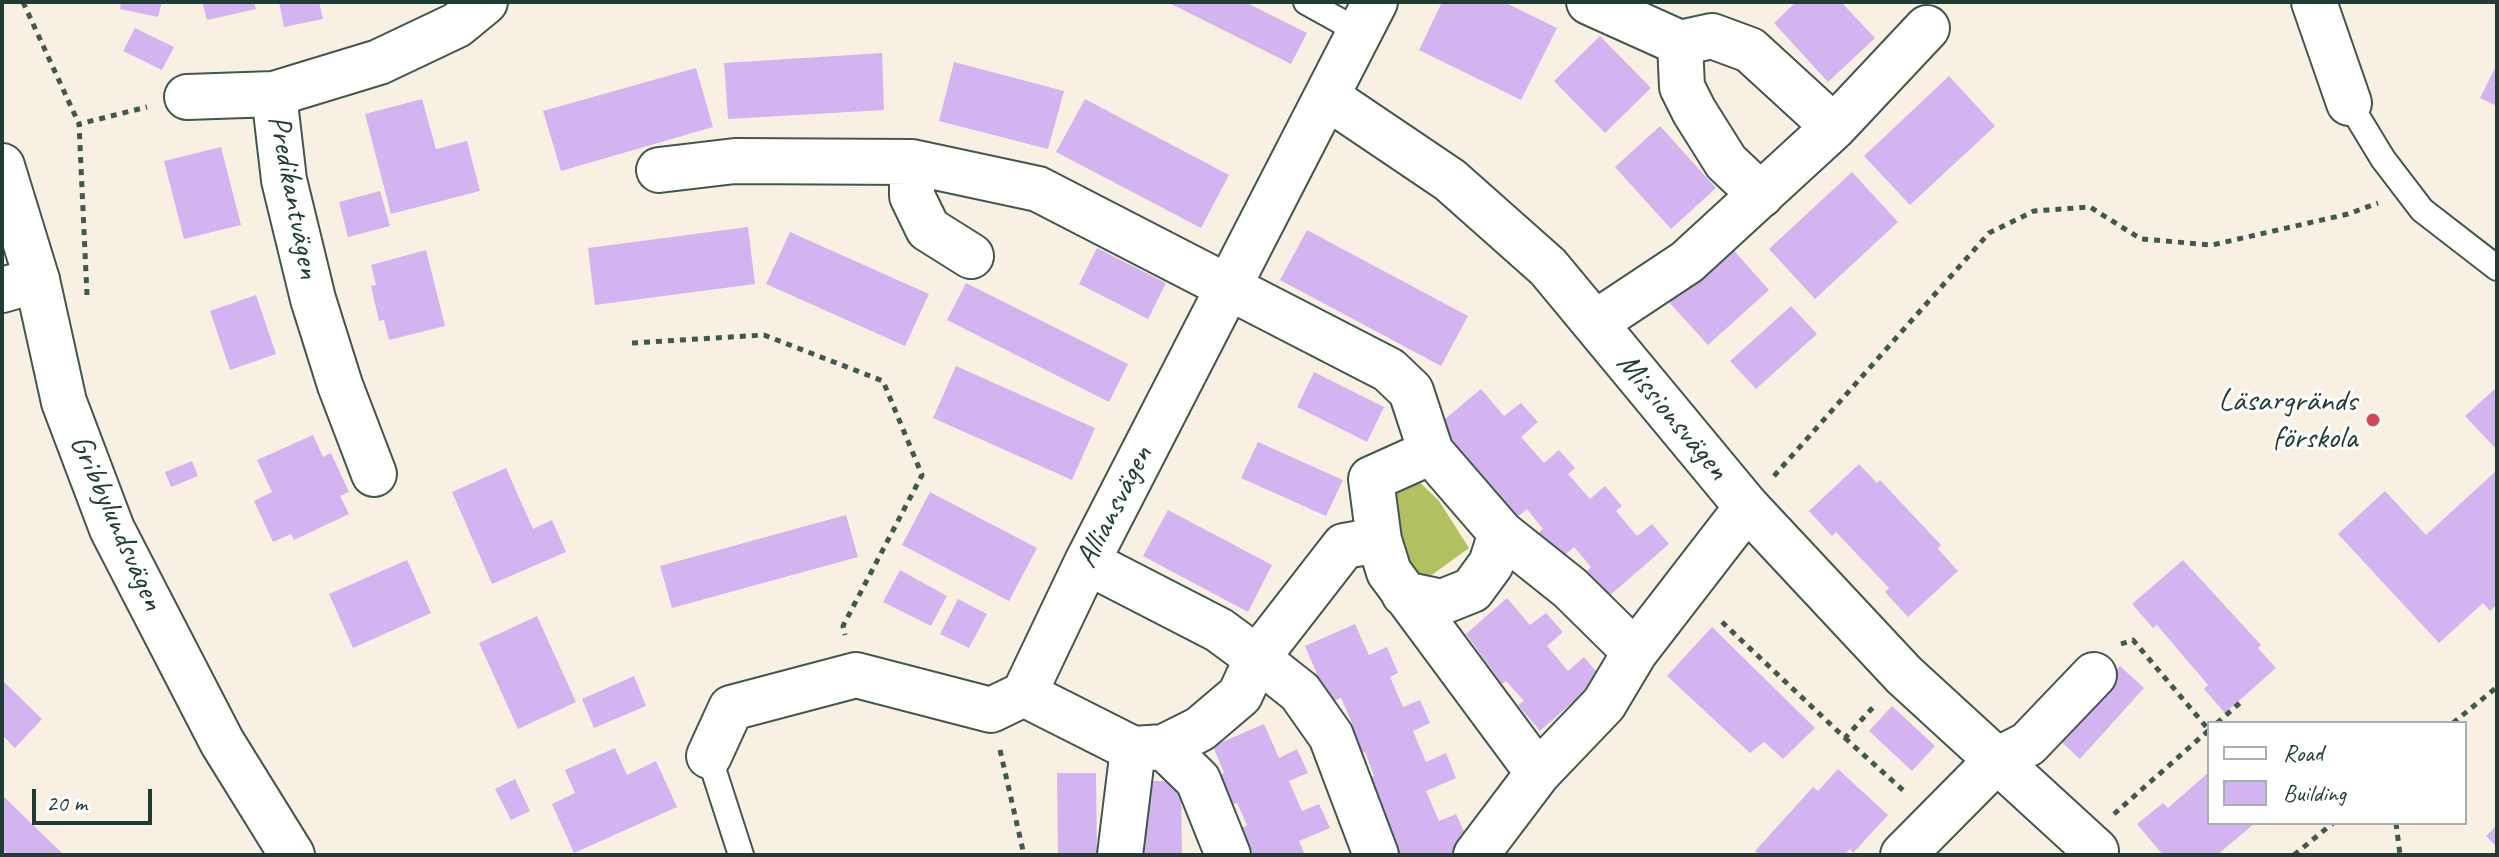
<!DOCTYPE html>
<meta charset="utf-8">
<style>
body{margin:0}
#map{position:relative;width:2499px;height:857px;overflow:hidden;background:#f8f1e3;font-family:Caveat,sans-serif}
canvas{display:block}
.frame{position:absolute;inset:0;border:4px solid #1f3d34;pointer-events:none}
.legend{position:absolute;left:2207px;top:721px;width:260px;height:104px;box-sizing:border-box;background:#fff;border:2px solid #a5b1ae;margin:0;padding:10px 14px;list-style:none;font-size:24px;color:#1f3d34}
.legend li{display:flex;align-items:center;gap:16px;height:40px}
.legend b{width:40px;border:2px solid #a5b1ae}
.scale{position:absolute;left:32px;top:789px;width:120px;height:36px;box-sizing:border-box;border:4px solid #1f3d34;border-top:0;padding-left:10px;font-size:24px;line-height:28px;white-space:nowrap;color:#1f3d34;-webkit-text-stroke:6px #fff;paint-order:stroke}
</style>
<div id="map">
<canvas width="2499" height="857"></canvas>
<div class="frame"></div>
<ul class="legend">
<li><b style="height:10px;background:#fff"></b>Road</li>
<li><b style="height:22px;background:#d3b4f0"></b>Building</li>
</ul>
<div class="scale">20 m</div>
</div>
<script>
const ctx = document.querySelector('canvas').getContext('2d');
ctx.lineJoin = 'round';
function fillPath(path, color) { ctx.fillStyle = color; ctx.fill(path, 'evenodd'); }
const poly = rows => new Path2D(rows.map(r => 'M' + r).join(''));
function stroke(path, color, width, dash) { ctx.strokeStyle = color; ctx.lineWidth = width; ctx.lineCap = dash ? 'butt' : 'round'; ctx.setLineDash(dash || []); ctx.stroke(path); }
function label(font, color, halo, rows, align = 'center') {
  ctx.font = font + ' Caveat,sans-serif'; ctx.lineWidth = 6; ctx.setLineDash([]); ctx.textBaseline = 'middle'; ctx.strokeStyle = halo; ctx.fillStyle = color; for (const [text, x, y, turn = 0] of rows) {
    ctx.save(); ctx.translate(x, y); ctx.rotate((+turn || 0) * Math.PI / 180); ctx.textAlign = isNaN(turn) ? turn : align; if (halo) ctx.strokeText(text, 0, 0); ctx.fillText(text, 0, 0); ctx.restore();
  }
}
fillPath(poly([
 [1406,469,1439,501,1469,548,1422,582,1408,560,1395,564,1385,478]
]), '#b2c062');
fillPath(poly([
 [121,2,162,2,158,17,120,9],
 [202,2,254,2,256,9,207,20],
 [279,2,319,2,323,19,284,27],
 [1167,2,1245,2,1307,33,1291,64],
 [1442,2,1504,2,1557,28,1521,100,1419,50],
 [1796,2,1841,2,1875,38,1828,82,1774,23],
 [135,28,174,47,162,70,123,51],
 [1600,36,1651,88,1605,133,1554,81],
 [882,53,884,110,728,119,724,63],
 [954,62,1064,91,1048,149,939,121],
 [2497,64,2497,106,2480,98],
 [696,68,713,127,561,171,543,111],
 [1949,76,1995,126,1910,205,1864,156],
 [422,99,436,149,467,141,480,191,391,214,365,114],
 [1085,99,1229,175,1201,228,1056,152],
 [1660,126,1716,188,1671,229,1615,167],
 [221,147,241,225,184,239,164,161],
 [1852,172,1898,222,1815,299,1769,249],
 [380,191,390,226,348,237,339,202],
 [748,227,755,284,595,305,588,248],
 [1307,230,1468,316,1441,366,1280,280],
 [790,232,929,294,905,346,766,284],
 [1728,244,1769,290,1708,345,1666,299],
 [1097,248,1166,283,1148,319,1079,284],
 [426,250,445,326,389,340,384,320,379,321,371,286,376,285,371,265],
 [966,283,1128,364,1109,402,947,320],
 [256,295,276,354,230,370,210,311],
 [1791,306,1817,334,1756,389,1730,361],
 [956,366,1095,428,1072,480,933,418],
 [1314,372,1384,407,1367,442,1297,407],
 [2497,387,2497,450,2465,416],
 [1481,389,1504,416,1521,403,1538,422,1521,437,1544,463,1559,450,1575,468,1568,474,1590,499,1605,486,1622,506,1616,511,1637,536,1652,524,1669,544,1608,597,1586,572,1591,567,1574,547,1560,559,1538,533,1543,529,1527,509,1513,521,1490,494,1495,490,1480,472,1477,475,1439,424],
 [313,435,323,457,331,453,349,492,340,496,349,514,294,540,291,534,273,542,254,501,272,492,257,460],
 [1258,442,1343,480,1326,516,1241,478],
 [192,461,198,476,171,487,165,472],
 [1859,464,1877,483,1880,480,1941,545,1938,549,1958,571,1908,617,1885,592,1889,588,1836,532,1832,536,1809,511],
 [506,468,533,529,552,520,566,552,492,584,452,492],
 [2497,470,2497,604,2490,611,2483,603,2439,643,2338,534,2385,491,2426,535],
 [930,492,1037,548,1009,601,902,545],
 [1168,510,1272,565,1248,612,1143,556],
 [846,515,858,557,672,608,660,566],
 [407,560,431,613,353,648,329,594],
 [2183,560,2261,645,2258,648,2276,668,2225,713,2204,689,2208,685,2157,625,2153,628,2132,604],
 [900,570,947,596,931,626,883,602],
 [1507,598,1530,625,1546,613,1563,632,1547,646,1568,671,1584,657,1601,677,1540,731,1518,705,1524,701,1506,681,1502,684,1466,634],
 [958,599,987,614,969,648,940,634],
 [537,616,576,702,518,729,479,643],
 [1355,624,1369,655,1387,647,1398,673,1390,677,1403,707,1420,700,1430,723,1413,731,1426,762,1446,753,1456,778,1426,791,1439,821,1456,814,1468,840,1463,855,1388,855,1368,778,1374,776,1365,752,1358,755,1346,726,1352,723,1341,698,1324,705,1312,676,1317,674,1305,646],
 [1712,627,1815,728,1783,759,1764,742,1750,753,1667,676],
 [2120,666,2144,688,2080,759,2056,737],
 [634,676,646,706,594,728,582,699],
 [2,680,42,719,15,748,2,735],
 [1892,706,1935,746,1912,771,1869,731],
 [1264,724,1279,758,1297,749,1308,773,1289,781,1302,811,1319,804,1330,828,1299,841,1305,855,1253,855,1242,828,1247,825,1237,803,1232,805,1219,775,1224,773,1213,746],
 [615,748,627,775,656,761,677,807,574,853,552,804,575,793,565,770],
 [1838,769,1888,815,1853,853,1850,849,1845,855,1760,855,1755,851,1813,787,1818,791],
 [2209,772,2209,823,2255,823,2217,855,2163,855,2137,824,2163,803,2168,808],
 [1057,773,1096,773,1097,855,1058,855],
 [515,779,530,811,511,820,495,789],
 [1141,781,1181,781,1182,855,1141,855],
 [2,795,64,855,8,855,2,849],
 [2497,825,2497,847,2486,836]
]), '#d3b4f0');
const service = poly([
 [1306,2,1360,32],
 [2349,103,2383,159,2422,210,2497,268],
 [709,756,741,855]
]);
const minor = poly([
 [1589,2,1680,43,1682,87,1694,111,1726,162,1761,195],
 [2314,2,2349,103],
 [1680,43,1712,36,1750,50,1834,127],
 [187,97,274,94],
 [1327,97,1450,180,1548,267,1747,507,1904,675,2096,851],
 [912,162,912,196,928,229,971,256],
 [659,170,735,161,912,162,1038,189,1389,370,1411,391,1431,452,1501,533,1570,588,1635,652,1747,507],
 [2,290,37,280],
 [1595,323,1687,262,1834,127,1927,28],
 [1431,452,1371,479,1379,540,1389,572,1538,773,1604,704,1635,652],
 [374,474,340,385,313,299,284,180,274,94,379,62,457,25,485,2],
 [1087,562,1219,630,1257,658,1344,546,1379,540],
 [1404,594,1442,602,1472,590,1491,564,1501,533],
 [1024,694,1133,749,1164,747],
 [709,756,731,708,856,675,991,710,1024,694,1087,562,1375,2],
 [1120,855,1133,749],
 [1228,855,1198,780,1164,747,1200,729,1240,695,1257,658,1300,692,1331,736,1376,855],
 [1476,855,1538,773],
 [1903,855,1997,760,2028,744,2094,675]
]);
const tertiary = poly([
 [2,166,37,280,64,402,112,529,222,742,292,855]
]);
stroke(service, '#40584e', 28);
stroke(minor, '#40584e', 48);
stroke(tertiary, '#40584e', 48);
stroke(poly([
 [23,2,79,124],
 [87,295,79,124,147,107],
 [632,343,764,335,883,381,922,475,843,626,845,635],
 [1774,476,1989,233,2034,211,2090,207,2141,239,2212,245,2348,214,2378,203],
 [1722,622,1845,738,1876,704],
 [2121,644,2133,640,2209,730],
 [2217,723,2241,702],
 [2453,723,2497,687],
 [1845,738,1906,793],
 [1000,750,1024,855],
 [2114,814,2209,730],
 [2396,823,2400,855],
 [2294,855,2333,823]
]), '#40584e', 5, [6, 6]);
stroke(service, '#fff', 24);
stroke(minor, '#fff', 44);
stroke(tertiary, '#fff', 44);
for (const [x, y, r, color] of [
 [2373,420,8,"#d1495b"]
]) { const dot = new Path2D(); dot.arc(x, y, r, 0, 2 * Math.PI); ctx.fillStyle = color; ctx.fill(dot); stroke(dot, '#fff', 3); }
label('32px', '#1f3d34', '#fff', [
 ["Predikantvägen",293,197,79],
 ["Missionsvägen",1672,417,50],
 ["Alliansvägen",1115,507,-63],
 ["Gribbylundsvägen",116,523,66]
]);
label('32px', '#1f3d34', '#fff', [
 ["Läsargränds",2357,402],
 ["förskola",2357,439]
], 'right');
</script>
